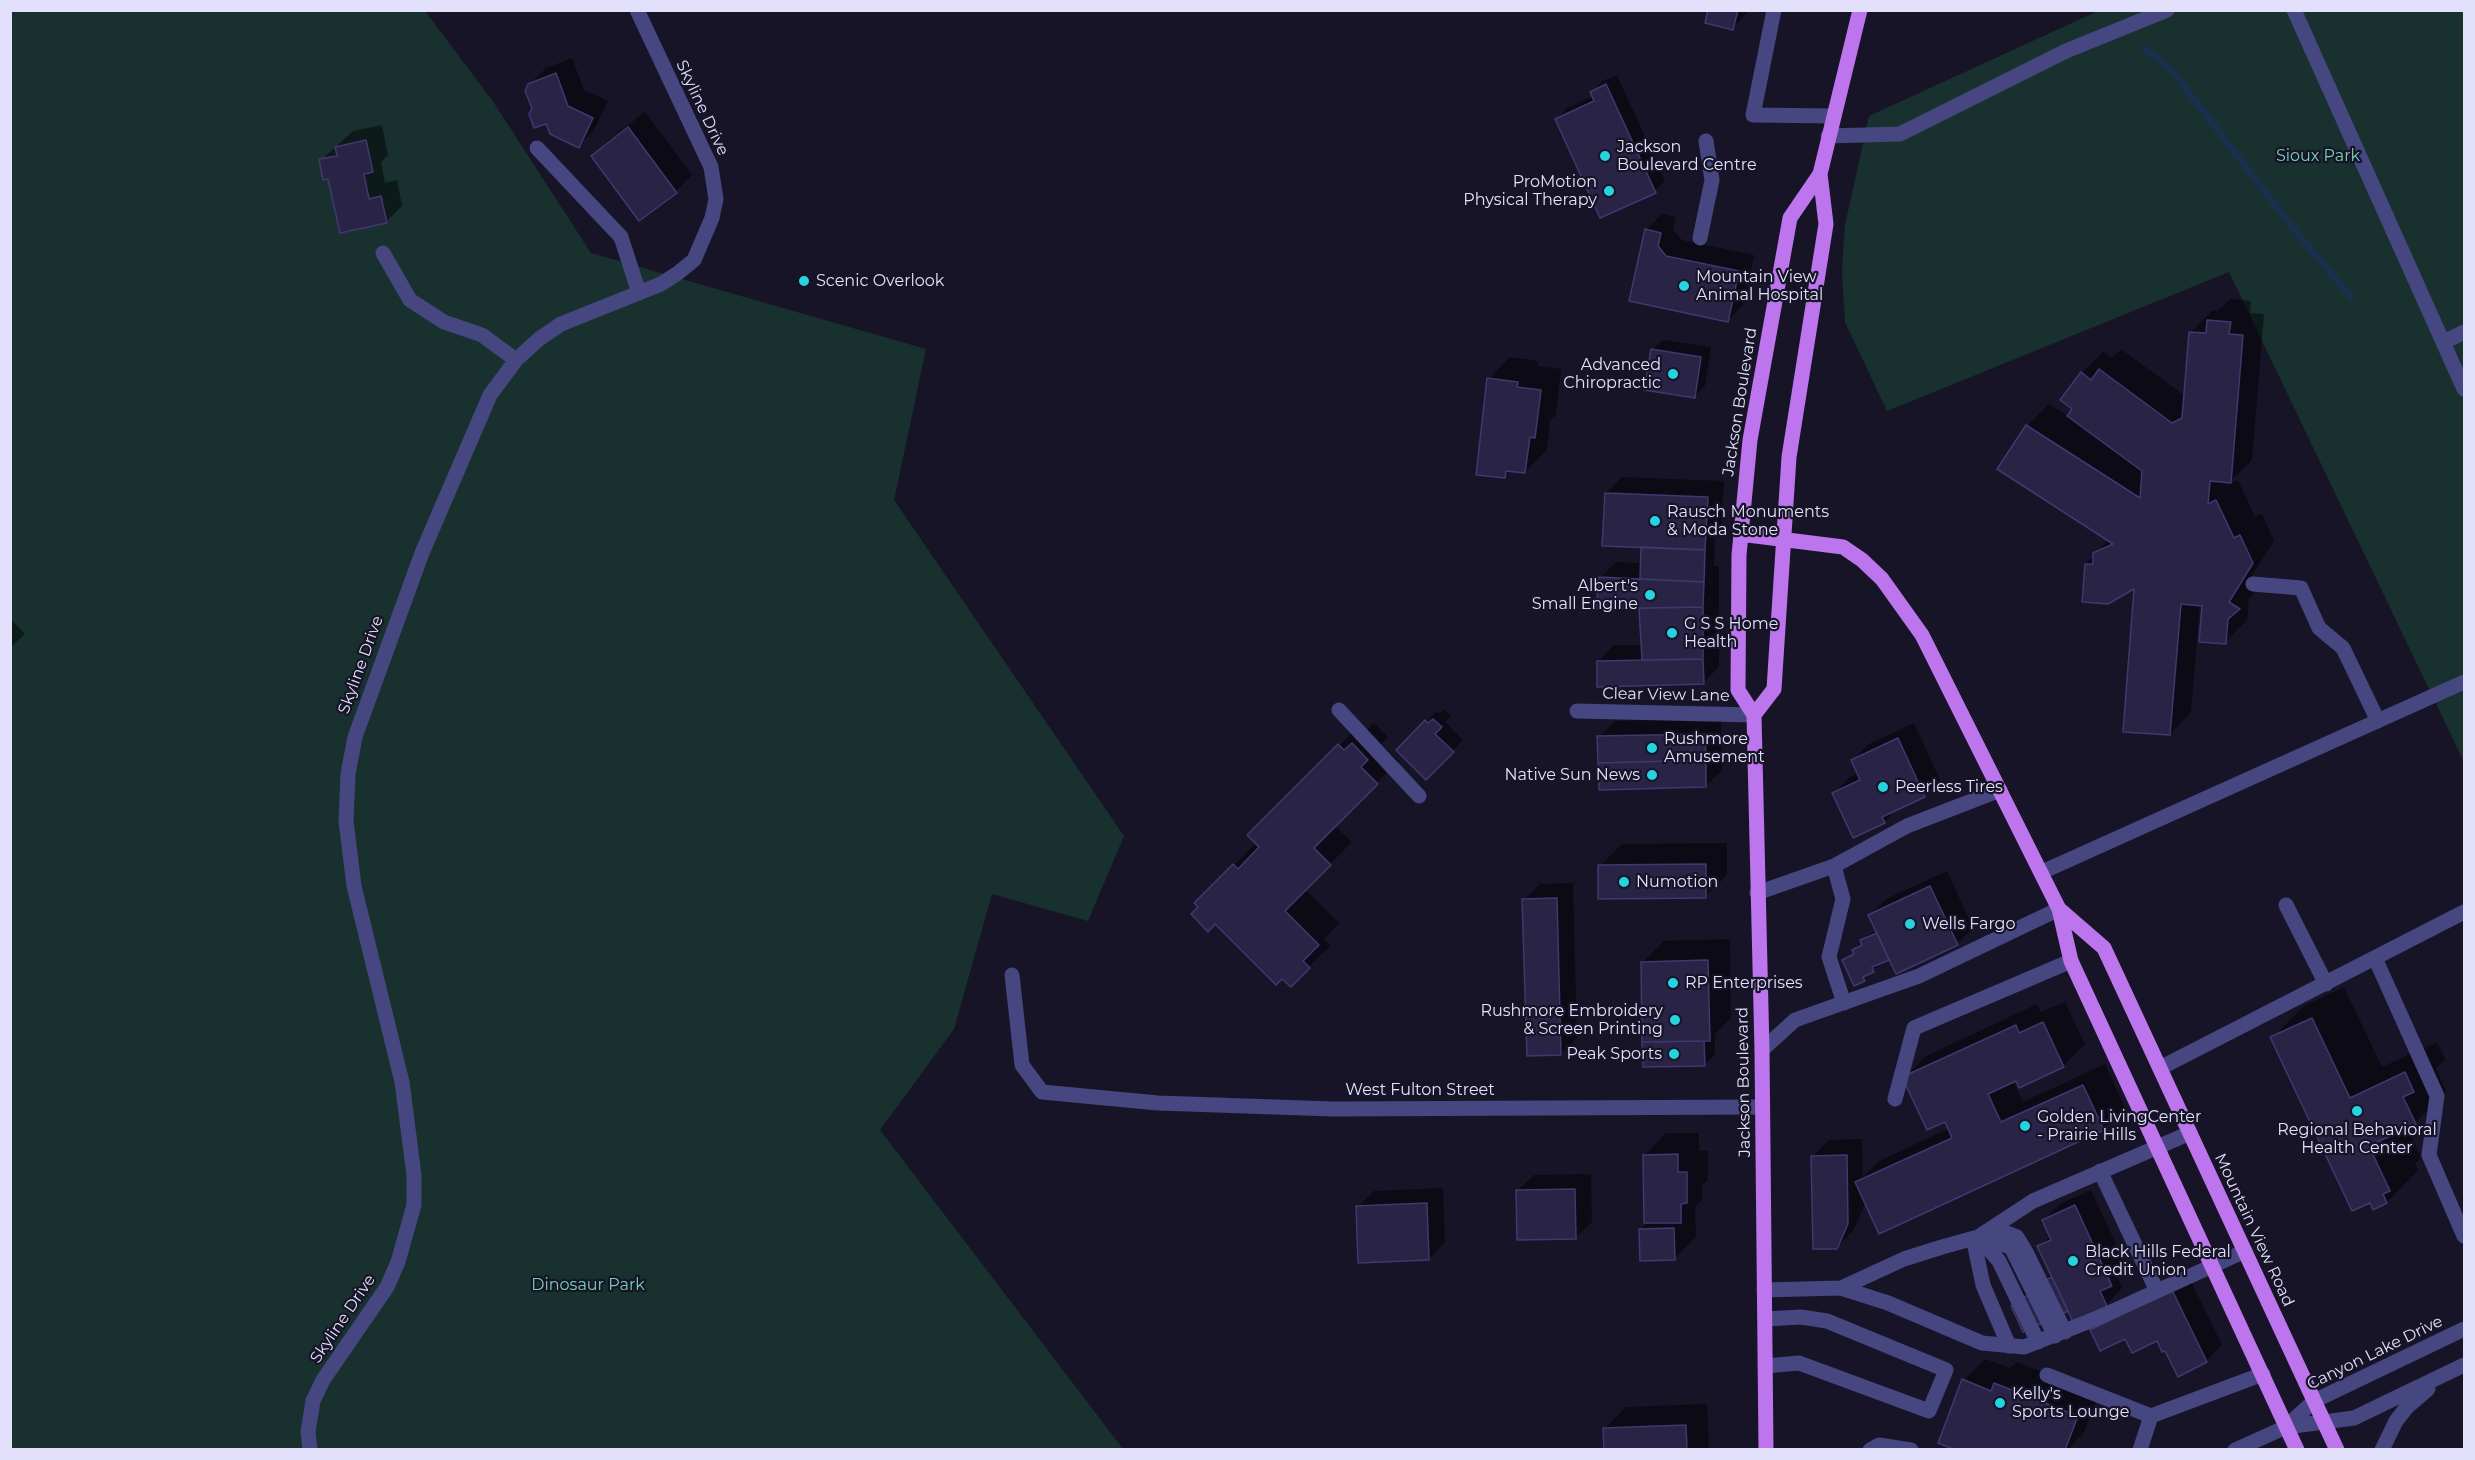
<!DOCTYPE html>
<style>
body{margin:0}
#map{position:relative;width:2475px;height:1460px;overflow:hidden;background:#171428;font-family:Montserrat,sans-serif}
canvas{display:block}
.frame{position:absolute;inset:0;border:12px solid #e2e0fb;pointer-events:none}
</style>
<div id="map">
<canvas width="2475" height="1460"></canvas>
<div class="frame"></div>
</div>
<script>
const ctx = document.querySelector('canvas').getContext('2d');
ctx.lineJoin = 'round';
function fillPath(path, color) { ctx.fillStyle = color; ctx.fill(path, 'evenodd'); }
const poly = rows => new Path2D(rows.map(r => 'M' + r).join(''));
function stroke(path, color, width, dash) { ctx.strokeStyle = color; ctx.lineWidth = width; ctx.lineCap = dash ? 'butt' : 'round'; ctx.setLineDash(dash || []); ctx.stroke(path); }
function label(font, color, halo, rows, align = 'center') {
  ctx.font = font + ' Montserrat,sans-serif'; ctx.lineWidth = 4.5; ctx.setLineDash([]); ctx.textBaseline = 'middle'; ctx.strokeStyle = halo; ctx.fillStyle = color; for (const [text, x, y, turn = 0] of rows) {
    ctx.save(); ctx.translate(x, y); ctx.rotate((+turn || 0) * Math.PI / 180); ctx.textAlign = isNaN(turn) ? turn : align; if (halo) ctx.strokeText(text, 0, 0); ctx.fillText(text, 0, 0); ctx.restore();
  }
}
fillPath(poly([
 [10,11,425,11,494,103,591,253,926,349,894,500,1124,836,1088,921,992,894,954,1029,880,1130,1123,1449,11,1449],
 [2098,11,2464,11,2464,762,2229,272,1887,411,1845,322,1842,271,1845,225,1869,116]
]), '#18312f');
fillPath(poly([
 [1710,10,1749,10,1733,28],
 [572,58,584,90,608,101,594,130,578,146,547,122,529,85,546,68],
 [1617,75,1665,181,1655,191,1557,119,1567,108,1594,96,1592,92,1602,81],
 [645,112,692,175,676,191,639,219,593,156,609,140],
 [382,125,388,155,381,162,385,183,397,180,402,206,386,222,330,177,321,160,353,131],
 [1662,214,1676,217,1673,230,1682,240,1754,255,1744,304,1728,320,1631,300,1646,230],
 [2230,299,2251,301,2250,313,2264,314,2252,460,2228,484,2238,480,2255,517,2262,514,2274,541,2249,580,2260,587,2249,598,2247,620,2225,642,2203,605,2200,604,2191,712,2170,734,2136,587,2086,564,2109,539,1999,469,2027,426,2049,404,2068,416,2074,408,2082,373,2103,352,2112,358,2121,349,2185,396,2191,332,2212,311,2218,311],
 [1663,340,1711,347,1705,386,1694,397,1652,350],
 [1510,357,1538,361,1538,366,1561,369,1556,415,1550,420,1547,450,1525,472,1511,470,1505,476,1489,379],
 [1622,477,1724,481,1721,533,1715,538,1714,566,1719,566,1719,667,1703,683,1598,661,1614,645,1643,645,1641,606,1600,578,1616,562,1642,563,1643,546,1606,493],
 [10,618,25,634,10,648],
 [1444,709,1451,716,1445,722,1463,740,1426,778,1398,750,1437,711,1440,714],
 [1721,718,1722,770,1706,786,1599,737,1615,721],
 [1374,723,1388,737,1381,744,1399,761,1334,825,1352,842,1305,889,1339,923,1324,939,1330,946,1291,985,1197,903,1257,842,1250,835,1361,724,1367,730],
 [1914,723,1940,780,1924,796,1898,808,1884,822,1834,793,1850,777,1859,773,1853,760,1869,744],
 [1727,843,1727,875,1705,897,1600,866,1622,844],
 [1947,871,1973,928,1957,944,1889,957,1877,963,1878,966,1868,973,1864,979,1844,960,1855,953,1853,950,1863,943,1862,940,1867,935,1877,931,1870,915,1886,899],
 [1573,883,1577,1038,1561,1054,1524,900,1540,884],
 [1730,939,1731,1018,1715,1034,1715,1054,1704,1065,1643,962,1664,941],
 [2344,987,2382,1067,2437,1042,2445,1059,2436,1068,2446,1091,2415,1123,2407,1127,2421,1158,2415,1164,2418,1170,2387,1202,2374,1208,2272,1038,2304,1006],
 [2065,1002,2085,1044,2063,1066,2013,1081,2023,1102,2105,1064,2125,1108,2103,1129,1864,1197,1864,1206,1853,1231,1837,1247,1813,1156,1829,1140,1862,1139,1863,1177,1879,1161,1950,1128,1946,1120,1904,1078,1926,1056,2037,1004,2041,1012],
 [1666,1133,1699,1133,1699,1151,1708,1151,1708,1180,1702,1186,1702,1200,1695,1207,1696,1237,1674,1259,1641,1229,1648,1222,1645,1155],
 [1591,1174,1592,1222,1575,1238,1517,1191,1534,1175],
 [1443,1188,1445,1242,1429,1259,1358,1207,1374,1191],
 [2091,1190,2127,1268,2118,1278,2122,1288,2106,1305,2068,1309,2020,1299,2042,1279,2052,1275,2039,1247,2050,1236,2043,1220,2060,1204],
 [2188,1275,2222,1345,2206,1361,2165,1348,2158,1339,2092,1330,2108,1314],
 [1985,1359,2010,1368,2017,1362,2099,1394,2084,1432,2067,1450,1960,1450,1964,1380],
 [1707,1404,1709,1450,1605,1450,1605,1428,1626,1407]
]), '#0007');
stroke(poly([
 [2144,48,2174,73,2289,223,2351,297]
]), '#192f4c', 7);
const building = poly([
 [1708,10,1738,10,1733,30,1705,23,1708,10],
 [556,73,568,106,593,118,579,148,550,134,546,124,534,128,529,114,532,108,525,91,528,84,556,73],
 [1606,84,1656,193,1600,218,1555,119,1594,101,1590,92,1606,84],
 [628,127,677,193,639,221,591,156,628,127],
 [366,140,373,172,364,174,369,199,381,196,387,223,340,233,328,179,323,180,319,159,337,156,335,147,366,140],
 [1645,229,1661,233,1658,246,1666,256,1739,271,1728,322,1629,301,1645,229],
 [2207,320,2231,322,2229,334,2243,335,2231,483,2210,481,2208,504,2216,500,2234,538,2240,535,2253,563,2229,602,2240,609,2228,619,2226,644,2199,642,2202,606,2181,604,2170,735,2123,732,2134,589,2108,604,2082,602,2085,564,2093,564,2093,553,2113,544,1997,469,2026,425,2140,498,2142,471,2067,416,2072,409,2060,400,2081,372,2091,380,2099,369,2172,423,2182,418,2189,332,2206,333,2207,320],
 [1651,349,1701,357,1695,398,1644,390,1651,349],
 [1487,378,1518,382,1517,387,1541,390,1535,438,1530,437,1525,473,1506,471,1505,478,1476,475,1487,378],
 [1605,493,1708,497,1705,550,1602,546,1605,493],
 [1641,547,1705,550,1704,582,1640,579,1641,547],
 [1599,577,1704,582,1703,607,1596,609,1599,577],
 [1703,607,1703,659,1642,660,1639,608,1703,607],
 [1703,659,1704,684,1597,687,1597,661,1703,659],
 [1433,719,1442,727,1435,734,1454,752,1426,780,1396,750,1425,720,1428,723,1433,719],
 [1705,734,1706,760,1598,763,1597,736,1705,734],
 [1898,738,1925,797,1882,817,1885,823,1853,838,1832,793,1860,780,1851,760,1898,738],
 [1352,743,1368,760,1361,767,1378,784,1314,848,1331,865,1285,911,1319,945,1303,961,1310,968,1291,987,1282,979,1276,985,1215,924,1208,932,1191,914,1198,907,1194,903,1233,864,1238,869,1259,847,1247,835,1338,744,1344,750,1352,743],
 [1706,760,1706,787,1599,790,1598,763,1706,760],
 [1706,864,1706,898,1598,899,1598,865,1706,864],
 [1930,886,1958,945,1896,974,1868,915,1930,886],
 [1557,898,1561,1055,1527,1056,1522,899,1557,898],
 [1877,933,1889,960,1872,967,1874,972,1863,977,1865,981,1854,986,1842,960,1854,954,1852,950,1862,945,1860,940,1877,933],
 [1708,960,1710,1041,1642,1042,1641,962,1708,960],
 [2312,1018,2350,1098,2405,1072,2414,1092,2403,1097,2416,1124,2369,1146,2390,1191,2383,1194,2387,1203,2373,1210,2370,1203,2352,1211,2270,1037,2312,1018],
 [2043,1022,2064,1067,2019,1088,2016,1081,1988,1094,2001,1122,2083,1085,2104,1130,1879,1234,1855,1182,1952,1138,1945,1122,1927,1130,1902,1077,2016,1025,2019,1033,2043,1022],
 [1704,1041,1705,1066,1643,1067,1642,1042,1704,1041],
 [1678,1154,1678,1172,1687,1172,1687,1203,1681,1204,1681,1223,1644,1223,1643,1155,1678,1154],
 [1847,1155,1848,1224,1837,1249,1813,1249,1811,1156,1847,1155],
 [1575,1189,1576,1239,1517,1240,1516,1190,1575,1189],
 [1427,1203,1429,1260,1358,1263,1356,1206,1427,1203],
 [2075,1205,2112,1286,2100,1291,2107,1306,2073,1322,2037,1246,2051,1240,2042,1220,2075,1205],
 [1674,1228,1675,1260,1640,1261,1639,1229,1674,1228],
 [2052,1277,2068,1311,2023,1332,2011,1306,2021,1303,2018,1299,2029,1295,2036,1284,2052,1277],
 [2172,1290,2207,1362,2178,1377,2165,1351,2162,1352,2157,1341,2132,1353,2125,1339,2100,1351,2090,1330,2172,1290],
 [1962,1379,1991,1391,1994,1383,2078,1416,2065,1450,1956,1450,1938,1443,1962,1379],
 [1686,1425,1687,1450,1604,1450,1603,1428,1686,1425]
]);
fillPath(building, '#292346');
stroke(building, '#41386f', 1.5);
stroke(poly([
 [1774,10,1753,115,1834,116],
 [2294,10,2464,389],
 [1828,136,1900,134,2066,51,2167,10],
 [537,148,621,237,639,293],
 [1700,238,1712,180,1706,141],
 [383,253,410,300,444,322,482,335,516,360],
 [2444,342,2464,332],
 [2253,584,2301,588,2319,628,2343,648,2378,721],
 [1339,710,1419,796],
 [1577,711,1754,715],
 [1834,866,1843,899,1829,957,1844,1003],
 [2042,872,2464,682],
 [1757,893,1834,866,1907,826,2000,790],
 [2286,905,2326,984],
 [2375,958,2437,1096,2429,1155,2464,1236],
 [1012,975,1022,1065,1042,1092,1158,1103,1333,1109,1762,1107],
 [1762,1050,1795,1020,1919,976,2059,909],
 [2160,1068,2464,912],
 [1895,1099,1914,1028,2071,961],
 [2100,1171,2157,1291],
 [1978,1237,1999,1261,2038,1342],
 [1981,1238,2011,1247,2055,1336],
 [1841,1288,1904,1259,1942,1247,1978,1237,2007,1233,2017,1237,2026,1252,2065,1332],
 [1764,1290,1841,1288,1888,1303,1982,1343,2024,1347,2100,1317,2245,1251],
 [1765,1319,1801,1317,1827,1321,1946,1370,1929,1411,1799,1363,1765,1366],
 [2009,1346,1983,1285,1975,1247,1978,1237,2033,1201,2190,1133],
 [2047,1375,2151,1416,2263,1374],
 [2286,1427,2314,1401,2464,1329],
 [310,1450,308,1432,313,1401,323,1380,387,1287,398,1262,414,1205,414,1175,402,1082,354,886,346,821,348,774,355,737,422,553,490,395,516,360,539,339,561,324,661,284,678,273,694,260,712,218,716,199,711,167,637,10],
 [1870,1450,1879,1445,1911,1450],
 [2140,1450,2151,1416],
 [2235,1450,2286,1427,2354,1418,2464,1365],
 [2382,1450,2396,1421,2407,1407,2428,1389]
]), '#464680', 15);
stroke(poly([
 [1740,534,1843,547,1862,560,1882,579,1922,635,2059,909,2071,961,2297,1450],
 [1754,715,1774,689,1789,457,1826,224,1820,174,1860,10],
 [2059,909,2104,948,2337,1450],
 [1766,1450,1762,1050,1754,715,1738,690,1739,555,1750,440,1790,218,1820,174]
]), '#bc75ec', 15);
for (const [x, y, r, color] of [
 [1605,156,6,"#26d4e0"],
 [1609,191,6,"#26d4e0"],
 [804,281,6,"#26d4e0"],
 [1684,286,6,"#26d4e0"],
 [1673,374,6,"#26d4e0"],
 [1655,521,6,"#26d4e0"],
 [1650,595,6,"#26d4e0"],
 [1672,633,6,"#26d4e0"],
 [1652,748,6,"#26d4e0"],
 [1652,775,6,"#26d4e0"],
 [1883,787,6,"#26d4e0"],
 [1624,882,6,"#26d4e0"],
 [1910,924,6,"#26d4e0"],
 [1673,983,6,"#26d4e0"],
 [1675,1020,6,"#26d4e0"],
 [1674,1054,6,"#26d4e0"],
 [2357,1111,6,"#26d4e0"],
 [2025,1126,6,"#26d4e0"],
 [2073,1261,6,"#26d4e0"],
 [2000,1403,6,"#26d4e0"]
]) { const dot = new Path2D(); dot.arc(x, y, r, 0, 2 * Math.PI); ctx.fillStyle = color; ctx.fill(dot); stroke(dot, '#171428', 2); }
label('16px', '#e2e0fb', '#171428', [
 ["Skyline Drive",702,108,65],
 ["Jackson Boulevard",1740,402,-81],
 ["Skyline Drive",361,665,-70],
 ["Clear View Lane",1666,695,1],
 ["Jackson Boulevard",1744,1082,-91],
 ["West Fulton Street",1420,1090],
 ["Mountain View Road",2254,1230,65],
 ["Skyline Drive",343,1319,-56],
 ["Canyon Lake Drive",2375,1353,-26]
]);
label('16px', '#e2e0fb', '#171428', [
 ["Jackson",1617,147],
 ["Boulevard Centre",1617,165],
 ["ProMotion",1597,182,"right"],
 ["Physical Therapy",1597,200,"right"],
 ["Mountain View",1696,277],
 ["Animal Hospital",1696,295],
 ["Scenic Overlook",816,281],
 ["Advanced",1661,365,"right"],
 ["Chiropractic",1661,383,"right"],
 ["Rausch Monuments",1667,512],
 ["& Moda Stone",1667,530],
 ["Albert's",1638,586,"right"],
 ["Small Engine",1638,604,"right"],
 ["G S S Home",1684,624],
 ["Health",1684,642],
 ["Rushmore",1664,739],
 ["Amusement",1664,757],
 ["Native Sun News",1640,775,"right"],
 ["Peerless Tires",1895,787],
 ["Numotion",1636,882],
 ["Wells Fargo",1922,924],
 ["RP Enterprises",1685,983],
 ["Rushmore Embroidery",1663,1011,"right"],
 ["& Screen Printing",1663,1029,"right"],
 ["Peak Sports",1662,1054,"right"],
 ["Golden LivingCenter",2037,1117],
 ["- Prairie Hills",2037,1135],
 ["Regional Behavioral",2357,1130,"center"],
 ["Health Center",2357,1148,"center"],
 ["Black Hills Federal",2085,1252],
 ["Credit Union",2085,1270],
 ["Kelly's",2012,1394],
 ["Sports Lounge",2012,1412]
], 'left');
label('16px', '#74d2b7', '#171428', [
 ["Sioux Park",2318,156],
 ["Dinosaur Park",588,1285]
]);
</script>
